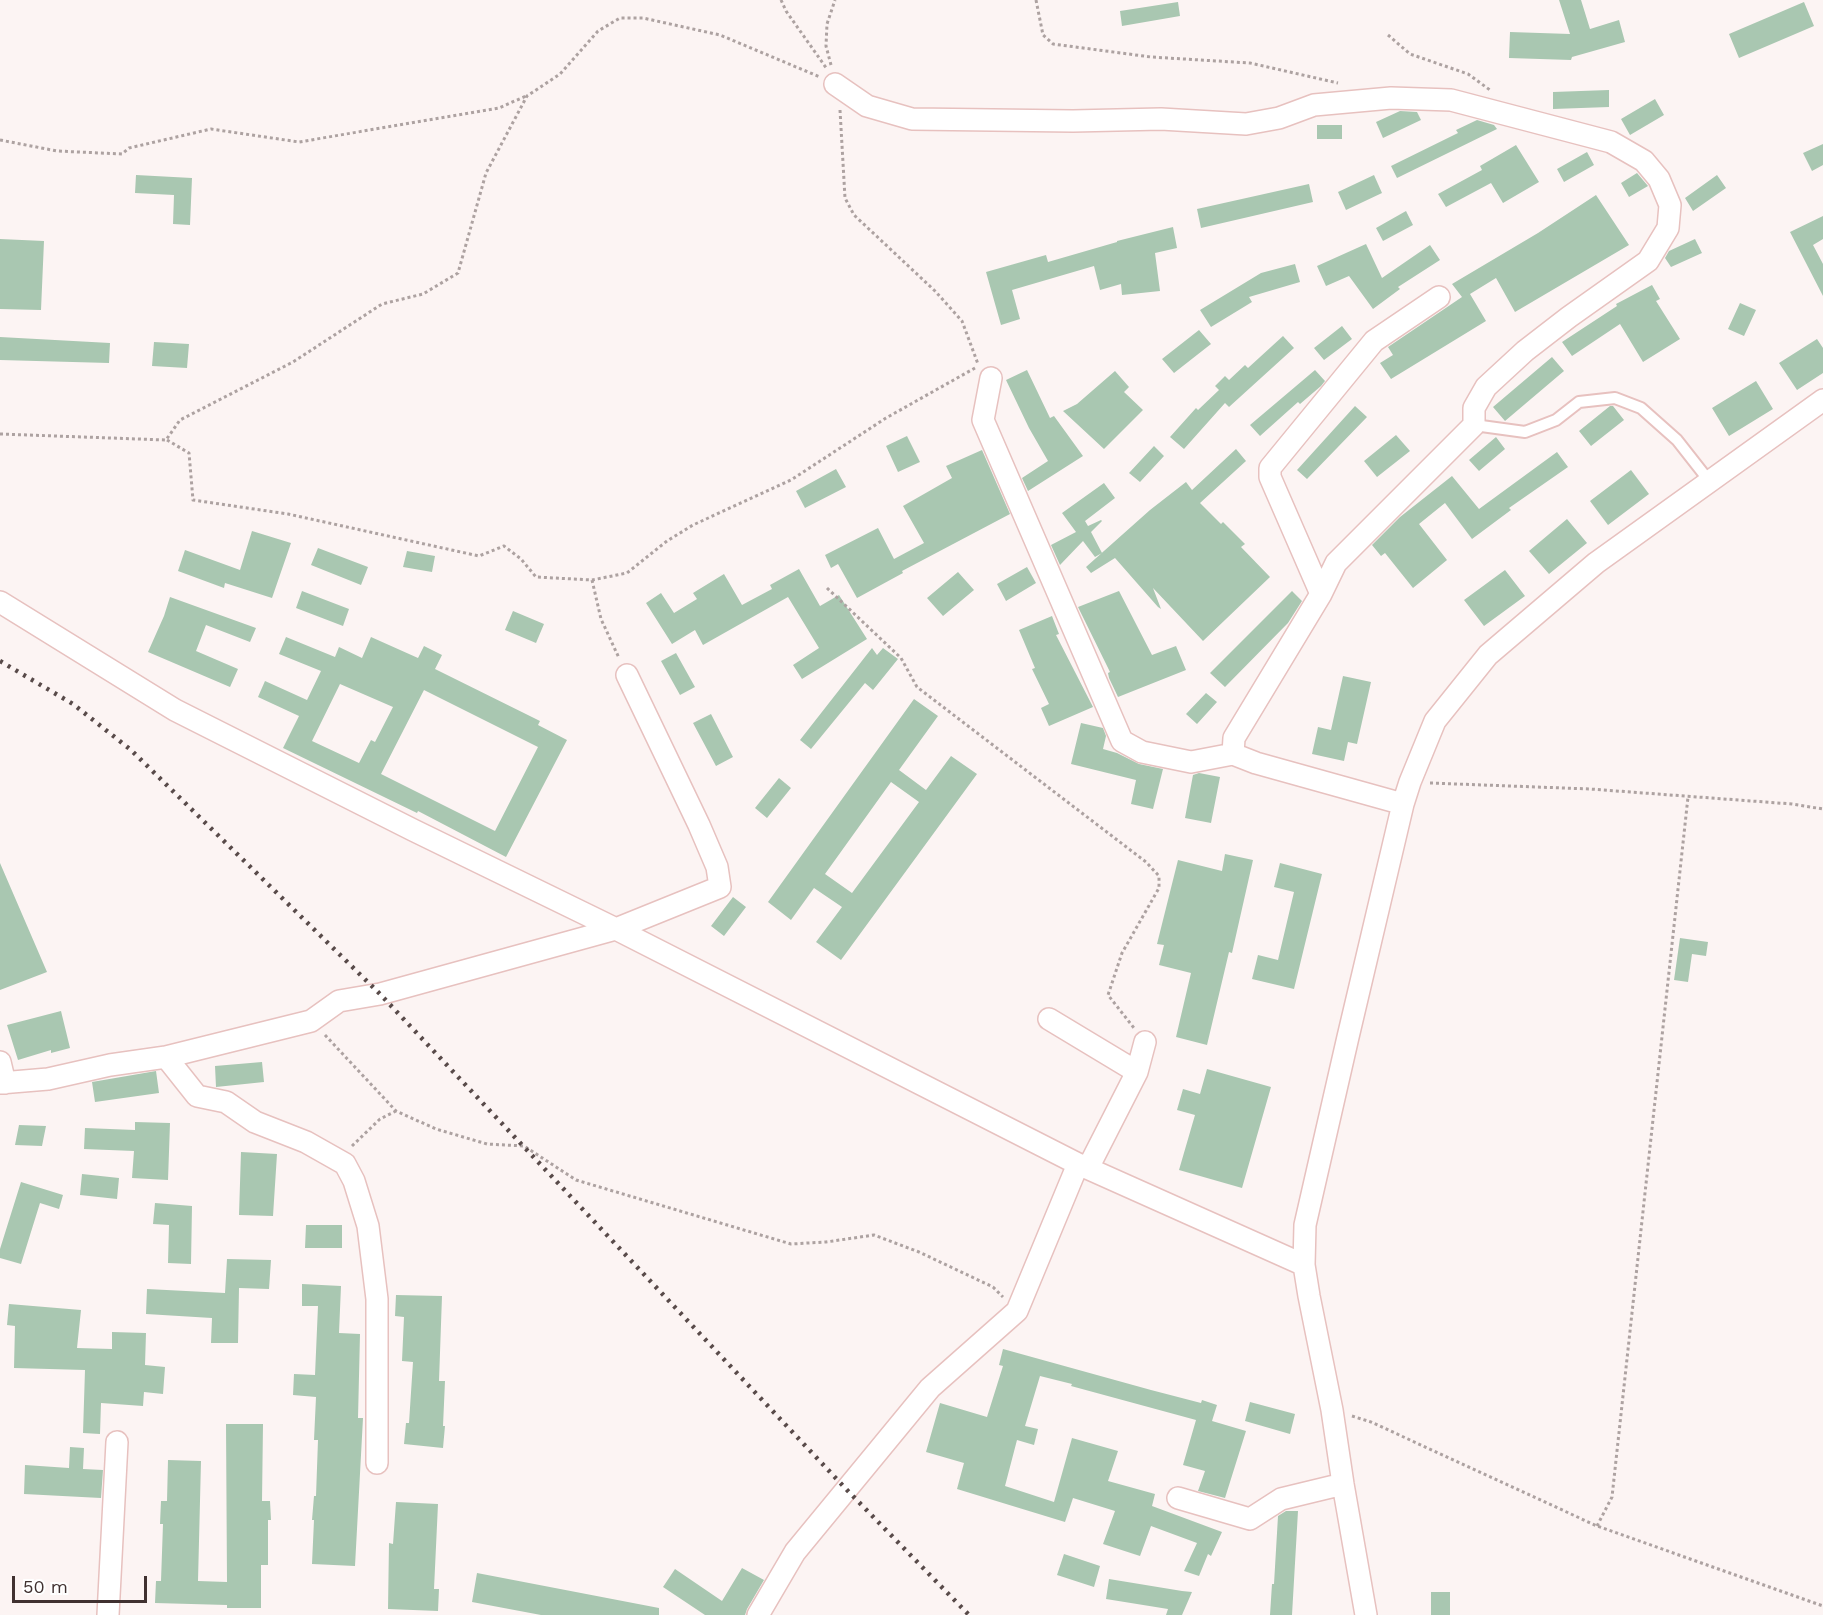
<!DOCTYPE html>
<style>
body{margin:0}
#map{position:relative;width:1823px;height:1615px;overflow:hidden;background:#fcf4f3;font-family:"Work Sans",sans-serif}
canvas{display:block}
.scale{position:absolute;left:12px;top:1576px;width:135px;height:27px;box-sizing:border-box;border:3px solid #403130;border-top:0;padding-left:8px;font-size:18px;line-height:21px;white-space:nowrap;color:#403130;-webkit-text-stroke:4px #fff;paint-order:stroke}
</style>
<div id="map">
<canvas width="1823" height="1615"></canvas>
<div class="scale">50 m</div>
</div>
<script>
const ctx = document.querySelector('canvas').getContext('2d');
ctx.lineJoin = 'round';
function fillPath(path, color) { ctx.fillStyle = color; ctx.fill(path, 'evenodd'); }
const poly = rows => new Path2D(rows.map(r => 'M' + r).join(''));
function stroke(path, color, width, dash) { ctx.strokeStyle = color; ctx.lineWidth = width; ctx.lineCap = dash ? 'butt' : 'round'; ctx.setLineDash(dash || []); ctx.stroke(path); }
fillPath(poly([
 [1559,0,1581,0,1590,29,1619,20,1625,42,1572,57,1571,60,1509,58,1510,32,1570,34],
 [1178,2,1180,16,1122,26,1120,11],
 [1804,2,1814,26,1739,58,1729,34],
 [1609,90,1609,107,1553,109,1553,92],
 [1655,99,1664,115,1630,135,1621,119],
 [1400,111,1417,112,1421,120,1383,138,1376,122],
 [1477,120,1494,125,1497,129,1397,178,1391,166,1458,133,1456,130],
 [1317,125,1342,125,1342,139,1317,139],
 [1823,144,1823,165,1812,171,1803,153],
 [1516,145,1539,182,1503,203,1491,183,1446,207,1438,194,1482,170,1480,166],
 [1587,152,1594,165,1564,182,1557,169],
 [1637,173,1648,186,1629,197,1621,183],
 [136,175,192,178,190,225,173,224,174,195,135,193],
 [1374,175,1382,193,1346,210,1338,192],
 [1717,175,1726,188,1693,211,1685,198],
 [1309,184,1313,202,1201,228,1197,209],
 [1596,195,1629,245,1515,312,1496,278,1470,294,1486,321,1391,379,1380,363,1393,355,1388,347,1462,297,1452,284,1538,233],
 [1406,211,1413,225,1383,241,1376,228],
 [1823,216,1823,239,1813,245,1823,264,1823,296,1790,232],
 [1173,227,1177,248,1155,253,1160,291,1122,295,1121,284,1100,290,1094,266,1012,290,1020,319,1001,325,986,272,1046,255,1048,262,1117,242,1117,241],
 [0,239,44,241,41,310,0,309],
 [1695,239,1702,253,1671,267,1665,258,1669,251],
 [1366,244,1382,278,1430,245,1440,260,1398,287,1400,289,1373,309,1349,276,1326,286,1317,266],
 [1295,264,1300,282,1249,297,1252,302,1211,327,1200,310,1261,273],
 [1652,285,1660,299,1656,301,1680,339,1643,362,1620,324,1572,356,1562,342,1617,306,1616,304],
 [1740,303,1756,310,1744,336,1728,329],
 [1342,326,1352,339,1324,360,1314,348],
 [1199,330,1211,344,1174,373,1162,359],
 [1283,336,1294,348,1229,407,1225,403,1184,449,1170,437,1196,408,1198,410,1219,390,1215,386,1225,376,1229,380,1245,365,1248,368],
 [0,337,110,343,109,363,0,360],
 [1817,339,1823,348,1823,373,1797,390,1779,363],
 [154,342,189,344,187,368,152,366],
 [1552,357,1564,371,1505,421,1493,407],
 [1027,370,1050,418,1054,416,1083,456,1028,491,1022,478,1048,461,1029,428,1006,380],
 [1315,370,1325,381,1321,386,1300,404,1298,402,1260,436,1250,425],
 [1115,371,1129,387,1124,392,1143,410,1104,449,1063,411,1077,404],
 [1756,381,1773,409,1729,436,1712,408],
 [1355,406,1367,417,1307,479,1297,470],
 [1610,406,1613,406,1624,420,1591,446,1579,431],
 [1396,435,1410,451,1377,477,1364,461],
 [907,436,920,462,898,472,886,446],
 [1496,437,1505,449,1479,471,1469,460],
 [1154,446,1164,456,1140,482,1129,473],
 [1236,449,1246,461,1200,503,1221,524,1223,522,1245,544,1241,547,1270,577,1203,641,1153,588,1161,609,1158,607,1115,558,1091,573,1086,567,1150,510,1186,482,1192,490],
 [982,450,1010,514,902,571,903,573,857,598,838,564,831,568,825,555,878,528,894,559,924,543,903,506,952,478,946,466],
 [1557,452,1568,467,1509,508,1511,510,1472,539,1445,503,1419,524,1447,560,1413,588,1385,553,1381,556,1372,545,1400,517,1452,476,1479,509],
 [836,469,846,487,805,508,796,491],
 [1631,470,1649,494,1608,525,1590,501],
 [1104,483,1115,498,1085,521,1088,526,1101,520,1102,521,1091,532,1102,553,1095,557,1083,541,1060,565,1051,545,1076,532,1062,513],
 [1567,519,1587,543,1549,574,1529,551],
 [252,531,291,543,272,598,225,583,224,588,178,571,185,550,240,570],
 [318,548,368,567,361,585,311,565],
 [407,551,435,556,432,572,403,567],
 [1027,567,1036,583,1006,601,997,584],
 [799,569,820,606,839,595,867,639,802,679,793,665,819,648,788,597,703,645,695,630,672,644,646,603,661,593,674,613,697,599,693,593,724,574,742,605,772,589,770,585],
 [1505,570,1525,596,1484,626,1464,600],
 [958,572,974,590,943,616,927,598],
 [302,591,349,609,343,626,296,608],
 [1119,591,1152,655,1176,646,1186,670,1118,697,1109,678,1108,673,1110,672,1078,607],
 [1292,591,1302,601,1288,623,1225,687,1210,673],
 [170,597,256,628,250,642,206,625,196,651,238,669,230,687,148,652,164,616],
 [513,611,544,624,536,643,505,630],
 [1052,616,1059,634,1056,635,1093,707,1049,726,1041,708,1049,704,1032,669,1035,668,1019,630],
 [286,637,335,657,339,647,362,658,371,637,418,658,424,646,442,655,435,669,540,721,538,725,567,740,506,857,418,811,417,813,283,748,299,716,258,697,265,681,307,700,321,671,279,654],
 [340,684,393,707,375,742,371,740,359,763,312,741],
 [424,690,538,747,495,831,381,774],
 [872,648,877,655,883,648,898,659,873,690,865,683,811,749,800,740],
 [676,653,695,687,680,695,661,661],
 [1343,676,1371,682,1357,744,1348,742,1344,761,1312,754,1318,727,1331,730],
 [1206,693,1217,702,1197,724,1186,714],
 [914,699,938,716,899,770,926,790,951,756,977,774,841,960,816,942,842,907,814,888,791,920,768,902],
 [891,782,919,802,852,893,825,874],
 [711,714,733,757,716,766,693,723],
 [1081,723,1103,728,1106,736,1103,749,1117,753,1139,764,1163,769,1153,809,1131,804,1136,780,1071,764],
 [1199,773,1220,777,1211,823,1185,818,1193,775],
 [779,778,791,788,767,818,755,808],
 [1225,854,1253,860,1232,953,1229,952,1207,1045,1176,1037,1191,973,1159,965,1164,945,1157,944,1178,860,1222,871],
 [0,863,47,972,0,990],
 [1280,863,1322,874,1294,989,1252,979,1258,955,1278,960,1294,892,1274,887],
 [733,897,746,907,724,936,711,926],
 [1680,938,1708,942,1706,956,1692,954,1688,982,1674,980],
 [61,1011,70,1048,51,1053,51,1050,18,1060,7,1025],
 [262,1062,264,1082,216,1087,215,1066],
 [1207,1069,1271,1087,1242,1188,1179,1170,1195,1115,1177,1110,1183,1089,1200,1094],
 [156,1071,159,1093,95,1102,92,1082],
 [135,1122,170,1123,168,1180,132,1178,134,1151,84,1149,85,1128,135,1130],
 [19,1125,46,1126,42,1146,15,1145],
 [241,1152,277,1154,273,1216,239,1215],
 [82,1174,119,1178,117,1199,80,1195],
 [21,1182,63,1195,59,1209,40,1203,21,1264,0,1258,0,1249],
 [155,1203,192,1206,191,1264,168,1263,169,1225,153,1224],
 [306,1225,342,1225,342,1248,305,1248],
 [227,1259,271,1260,269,1289,239,1288,238,1343,211,1343,212,1318,146,1314,147,1289,225,1293],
 [302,1284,341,1286,339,1333,360,1334,358,1418,363,1418,355,1566,312,1564,314,1520,312,1520,314,1496,316,1496,318,1440,314,1440,316,1397,293,1395,294,1374,315,1375,318,1306,302,1306],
 [396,1295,442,1296,439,1381,445,1381,443,1426,445,1426,443,1448,404,1444,406,1423,409,1423,413,1362,402,1361,404,1317,395,1316],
 [9,1304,81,1310,77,1348,112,1349,112,1332,146,1333,145,1365,165,1367,163,1394,144,1392,143,1406,101,1403,100,1434,83,1433,85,1370,14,1368,15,1326,7,1325],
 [1003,1349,1151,1390,1201,1403,1202,1400,1217,1405,1212,1421,1246,1431,1225,1498,1198,1491,1205,1471,1183,1465,1196,1420,1071,1386,1072,1384,1040,1376,1025,1426,1038,1429,1034,1445,1017,1440,1005,1486,1054,1502,1072,1438,1118,1451,1108,1481,1155,1494,1152,1506,1222,1532,1211,1556,1208,1554,1199,1576,1184,1571,1197,1543,1151,1526,1140,1556,1103,1544,1115,1511,1073,1498,1065,1522,957,1489,964,1463,926,1452,940,1403,987,1417,1003,1366,999,1365],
 [1250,1402,1295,1414,1290,1434,1245,1421],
 [226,1424,263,1424,262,1501,270,1501,271,1520,268,1520,268,1565,261,1565,261,1608,227,1608,227,1605,155,1603,156,1581,161,1581,163,1524,160,1524,161,1501,167,1501,168,1460,201,1461,198,1581,227,1582],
 [70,1447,84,1448,83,1469,103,1470,101,1498,24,1494,25,1465,69,1468],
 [396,1502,438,1504,434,1589,439,1589,438,1611,388,1609,389,1543,393,1544],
 [1286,1511,1298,1511,1292,1615,1270,1615,1272,1584,1274,1584,1278,1516],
 [1064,1554,1100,1566,1094,1587,1057,1575],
 [742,1568,764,1580,747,1609,745,1615,705,1615,663,1587,675,1569,722,1601],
 [477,1573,659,1608,659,1615,541,1615,472,1602],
 [1109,1579,1182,1591,1192,1592,1182,1615,1166,1615,1168,1609,1106,1599],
 [1431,1592,1450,1592,1450,1615,1431,1615]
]), '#a9c7b1');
const lane = poly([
 [1474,425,1525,432,1556,420,1579,402,1615,398,1641,408,1677,440,1710,482]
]);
const street = poly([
 [835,84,867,106,912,119,1073,121,1161,119,1246,124,1279,118,1314,105,1391,98,1451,100,1611,142,1644,161,1659,179,1670,205,1668,228,1648,261,1569,317,1525,351,1486,387,1474,408,1474,425,1336,563,1321,594,1234,738,1233,754],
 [991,378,983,420,1122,741,1142,752,1191,762,1233,754,1256,763,1403,804],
 [1321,594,1270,477,1270,468,1374,341,1439,297],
 [0,602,175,710,413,830,616,929,1078,1164,1304,1265],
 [1049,1019,1137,1072],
 [166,1057,197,1096,226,1102,255,1122,306,1142,345,1164,354,1181,368,1226,377,1299,377,1463],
 [0,1062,5,1083],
 [0,1083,48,1079,110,1065,166,1057,311,1021,339,1001,380,994,616,929,720,887,717,867,699,825,627,675],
 [1088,1168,1137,1072,1145,1042],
 [1178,1498,1250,1519,1281,1499,1343,1484],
 [108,1615,117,1442],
 [758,1615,795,1552,930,1388,1017,1311,1078,1164],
 [1366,1615,1343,1484,1332,1410,1309,1296,1304,1265,1305,1225,1348,1037,1403,804,1410,782,1435,721,1488,655,1596,563,1823,400]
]);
stroke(lane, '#e7c1bf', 14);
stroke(street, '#e7c1bf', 24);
stroke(poly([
 [781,0,786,11,827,69],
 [1036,0,1043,35,1053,44,1151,57,1250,63,1338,83],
 [1388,35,1410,54,1468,74,1490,90],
 [831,65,826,46,827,24,835,0],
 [840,110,845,198,854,215,935,291,962,321,978,364],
 [0,140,57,151,122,154,129,148,211,129,299,142,499,108,526,96],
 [0,434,166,440,180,420,293,362,382,304,423,294,458,273,486,173,527,96,560,74,598,31,620,18,643,18,720,35,820,77],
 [167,440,189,453,193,500,288,514,479,556,504,546,521,559,536,577,592,580,627,573,667,541,693,525,791,480,886,418,975,368],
 [592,580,601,619,619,658],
 [827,588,901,658,917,687,1146,862,1159,876,1159,888,1122,953,1108,995,1134,1028],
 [1430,783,1590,789,1792,804,1823,809],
 [325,1035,396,1111,436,1129,487,1144,524,1146,576,1180,791,1244,826,1242,874,1235,919,1252,993,1287,1003,1297],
 [352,1146,380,1119,396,1111],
 [1352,1416,1371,1422,1597,1526,1823,1606],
 [1597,1526,1612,1497,1688,797]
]), '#ada2a1', 3, [3, 3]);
stroke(lane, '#fff', 10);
stroke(street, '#fff', 21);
stroke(poly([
 [0,661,73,704,131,750,380,994,847,1490,969,1615]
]), '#584a49', 4.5, [3, 6]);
</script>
